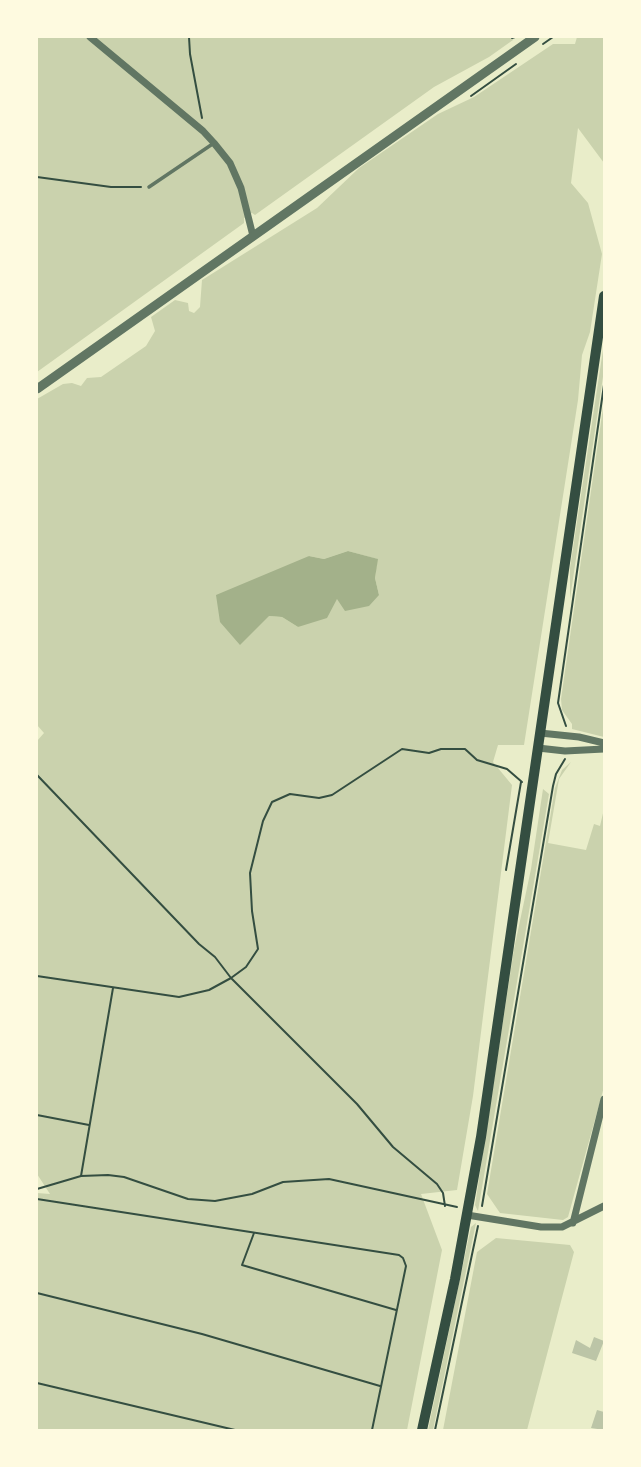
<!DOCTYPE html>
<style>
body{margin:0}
#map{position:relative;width:641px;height:1467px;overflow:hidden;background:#e9edc9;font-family:Figtree,sans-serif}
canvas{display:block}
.frame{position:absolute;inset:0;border:38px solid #fefae0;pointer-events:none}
</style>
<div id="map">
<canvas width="641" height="1467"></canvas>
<div class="frame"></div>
</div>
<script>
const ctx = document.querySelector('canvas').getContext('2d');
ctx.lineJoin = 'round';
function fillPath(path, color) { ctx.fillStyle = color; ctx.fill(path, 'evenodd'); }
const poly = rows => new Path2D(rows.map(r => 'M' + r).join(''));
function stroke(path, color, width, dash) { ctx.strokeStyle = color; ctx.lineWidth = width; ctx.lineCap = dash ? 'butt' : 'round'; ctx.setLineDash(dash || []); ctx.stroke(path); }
fillPath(poly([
 [37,37,512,37,513,40,489,57,434,87,255,215,252,213,244,218,244,223,37,372],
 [577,37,604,37,604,163,578,128,571,183,588,203,602,254,590,332,582,355,578,400,524,745,498,745,493,762,512,785,473,1096,457,1190,421,1194,442,1250,407,1430,37,1430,37,1193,50,1194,37,1174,37,741,44,733,37,725,37,399,63,384,72,383,81,386,87,378,101,377,146,346,155,331,151,317,175,300,188,303,189,311,194,313,200,307,202,280,317,208,359,168,438,114,474,97,553,44,575,44],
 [348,551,377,559,375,578,379,595,337,599,298,627,282,617,269,616,309,556,324,559],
 [604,343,604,370,570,599,570,568],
 [604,401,604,737,572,729,572,724,562,710,561,699],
 [571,762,559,779,548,843,586,850,594,824,600,826,604,809,604,1087,568,1217,563,1220,500,1213,487,1194,555,788,562,770],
 [543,789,549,794,478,1211,475,1205,514,949,531,869],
 [476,1223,433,1430,428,1430,471,1227],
 [496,1238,570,1245,574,1252,527,1430,443,1430,477,1252]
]), '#cad2ad');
fillPath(poly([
 [348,551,378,559,375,578,379,595,369,606,345,611,337,599,327,618,298,627,282,617,269,616,240,645,220,622,216,595,309,556,324,559]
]), '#a3b18a');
fillPath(poly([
 [594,1337,604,1341,596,1361,572,1353,576,1340,590,1348],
 [597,1410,604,1412,604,1430,591,1428]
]), '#bcc5a7');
stroke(poly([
 [189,37,190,54,202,118],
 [512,38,515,37],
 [543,44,553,37],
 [471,96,516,64],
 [37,177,111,187,141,187],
 [566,726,558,703,604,385],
 [37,775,199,944,215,957,231,978,246,967,258,949,252,911,250,873,263,821,272,802,290,794,319,798,332,795,402,749,429,753,441,749,465,749,477,760,507,769,522,782],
 [506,870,521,782],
 [37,976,179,997,209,990,231,978,357,1104,393,1147,437,1184,443,1193,445,1206],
 [37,1115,89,1125],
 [81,1176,113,988],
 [37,1189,81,1176,108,1175,124,1177,188,1199,215,1201,252,1194,283,1182,329,1179,457,1207],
 [37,1199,399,1255,403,1258,406,1266,372,1430],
 [482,1206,553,786,556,774,565,759],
 [254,1233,242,1265,396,1310],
 [37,1293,202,1334,380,1386],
 [37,1383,235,1430],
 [435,1430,478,1226]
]), '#344e41', 2);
stroke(poly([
 [149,187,214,143]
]), '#617663', 3.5);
stroke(poly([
 [90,37,203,131,214,143,230,163,241,188,253,236],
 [540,733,579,737,604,743],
 [538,748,565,751,604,749],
 [467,1215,541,1227,562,1227,604,1206],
 [573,1223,604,1099]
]), '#617663', 7);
stroke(poly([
 [37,389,535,37]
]), '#617663', 9);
stroke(poly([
 [422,1430,455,1279,481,1137,604,296]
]), '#344e41', 10);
</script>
